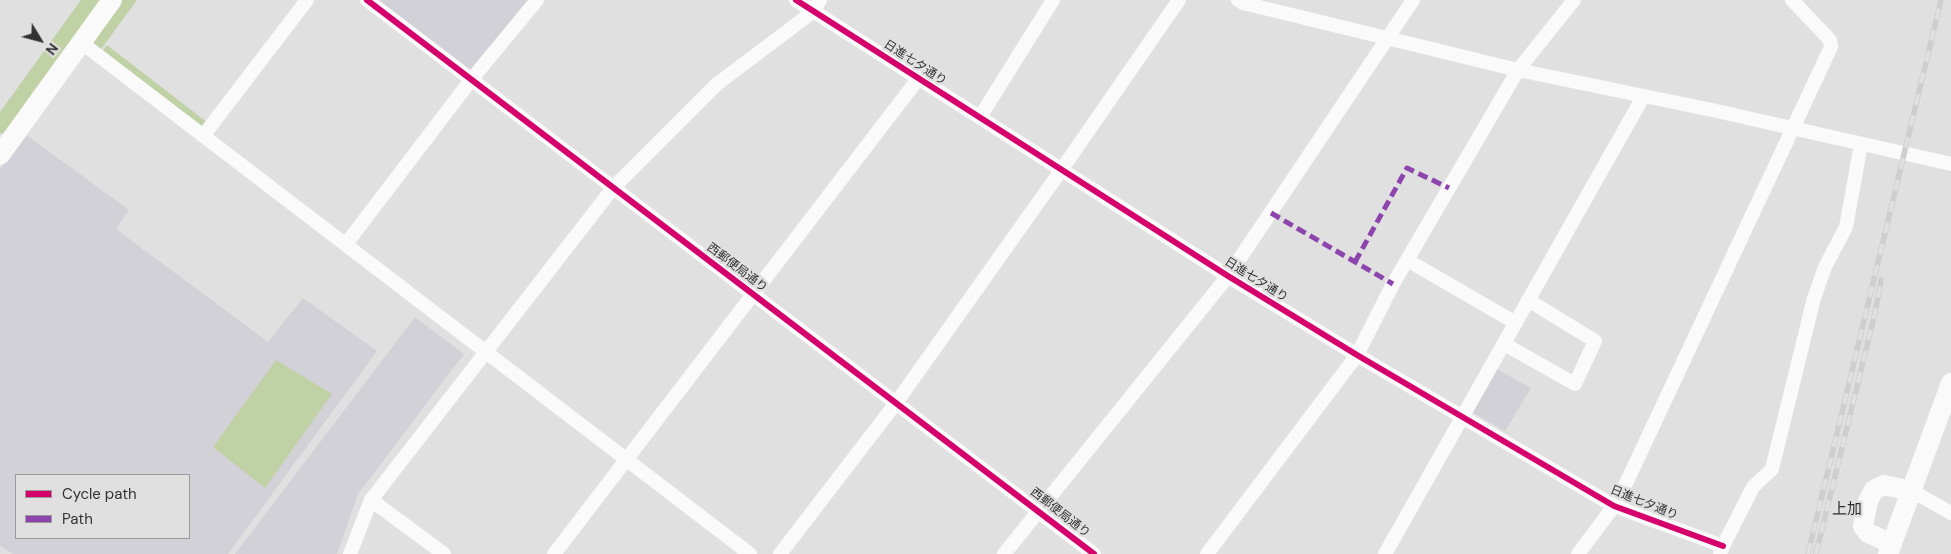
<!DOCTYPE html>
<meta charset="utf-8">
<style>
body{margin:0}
#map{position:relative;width:1951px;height:554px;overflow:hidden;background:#e0e0e1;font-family:"DM Sans",sans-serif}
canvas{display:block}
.legend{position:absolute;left:15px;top:474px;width:175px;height:65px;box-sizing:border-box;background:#e0e0e1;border:1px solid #9a9a9b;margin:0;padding:6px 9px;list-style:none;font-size:15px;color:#323232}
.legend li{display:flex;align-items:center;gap:10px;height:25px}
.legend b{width:25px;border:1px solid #9a9a9b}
.north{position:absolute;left:15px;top:15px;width:50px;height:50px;-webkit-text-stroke:4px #e0e0e1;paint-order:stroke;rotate:127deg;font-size:14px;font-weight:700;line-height:20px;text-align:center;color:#323232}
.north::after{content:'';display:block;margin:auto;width:18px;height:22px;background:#323232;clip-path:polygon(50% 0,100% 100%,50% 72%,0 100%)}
</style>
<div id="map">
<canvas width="1951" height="554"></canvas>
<ul class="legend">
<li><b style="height:6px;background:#d6006c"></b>Cycle path</li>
<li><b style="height:6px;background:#8e44ad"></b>Path</li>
</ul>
<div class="north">N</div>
</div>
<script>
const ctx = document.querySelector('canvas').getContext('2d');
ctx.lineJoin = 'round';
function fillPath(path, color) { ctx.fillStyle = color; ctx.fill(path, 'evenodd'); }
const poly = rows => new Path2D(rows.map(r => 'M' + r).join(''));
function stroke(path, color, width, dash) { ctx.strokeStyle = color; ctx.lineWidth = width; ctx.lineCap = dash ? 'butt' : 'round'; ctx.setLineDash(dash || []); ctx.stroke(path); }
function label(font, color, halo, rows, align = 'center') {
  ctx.font = font + ' "DM Sans","Noto Sans JP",sans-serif'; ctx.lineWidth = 5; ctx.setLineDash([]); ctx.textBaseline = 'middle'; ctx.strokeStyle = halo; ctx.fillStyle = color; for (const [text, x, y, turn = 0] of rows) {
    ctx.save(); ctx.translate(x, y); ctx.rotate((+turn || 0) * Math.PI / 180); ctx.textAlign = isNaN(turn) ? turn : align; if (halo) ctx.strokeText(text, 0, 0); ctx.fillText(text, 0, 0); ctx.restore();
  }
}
fillPath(poly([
 [378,0,531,0,474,69,469,69],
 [25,134,129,210,116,229,268,342,303,298,377,351,228,554,13,554,0,546,0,170],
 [16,475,189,475,189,538,16,538],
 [415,317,464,354,358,494,337,554,235,554],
 [1495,368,1531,388,1505,431,1472,412]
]), '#d2d1d7');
fillPath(poly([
 [81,0,104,0,6,135,0,133,0,112],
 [114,0,137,0,99,52,84,42],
 [107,45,208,123,202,131,100,54],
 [276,360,332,394,265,488,213,447]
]), '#c1d1a6');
stroke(poly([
 [367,0,1094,554],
 [796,0,1228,276,1357,355,1614,506,1723,546],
 [1238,0,1243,3,1518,70,1712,110,1951,164],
 [82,43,750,554],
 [980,117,1053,0],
 [203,136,307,0],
 [346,244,471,80,537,0],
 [1407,260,1516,323],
 [1504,344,1575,384,1595,341,1528,300],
 [1912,491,1951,513],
 [371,500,444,554],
 [350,554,371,500,613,188,717,84,814,11,820,0],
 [554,554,918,79],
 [780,554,896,403,1062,169,1179,0],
 [1004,554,1228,276,1413,0],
 [1207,554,1357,355,1393,284,1518,70,1574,0],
 [1385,554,1643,97],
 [1578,554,1614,506,1621,494,1831,47,1830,40,1792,0],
 [1720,554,1723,546,1753,487,1772,469,1814,298,1825,267,1846,227,1861,144]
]), '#fafafa', 14);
stroke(poly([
 [0,155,112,0],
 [1892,544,1868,533,1863,526,1868,501,1874,490,1884,485,1912,491],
 [1888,554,1951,383]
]), '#fafafa', 20);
const rail = poly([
 [1808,554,1941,0],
 [1816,554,1875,313,1881,280]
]);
stroke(rail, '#cecece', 5.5);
stroke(rail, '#e0e0e1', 4, [11]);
stroke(poly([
 [1271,213,1393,284],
 [1355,262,1407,168,1449,188]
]), '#8e44ad', 5, [10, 5]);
stroke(poly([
 [367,0,1094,554],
 [796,0,1228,276,1357,355,1614,506,1723,546]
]), '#d6006c', 6);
label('12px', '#323232', '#e0e0e1', [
 ["日進七夕通り",915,63,33],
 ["西郵便局通り",737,268,37],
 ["日進七夕通り",1256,280,32],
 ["日進七夕通り",1644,503,22],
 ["西郵便局通り",1060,513,38]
]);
label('15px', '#2d2d2e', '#e0e0e1', [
 ["上加",1847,510]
]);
</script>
